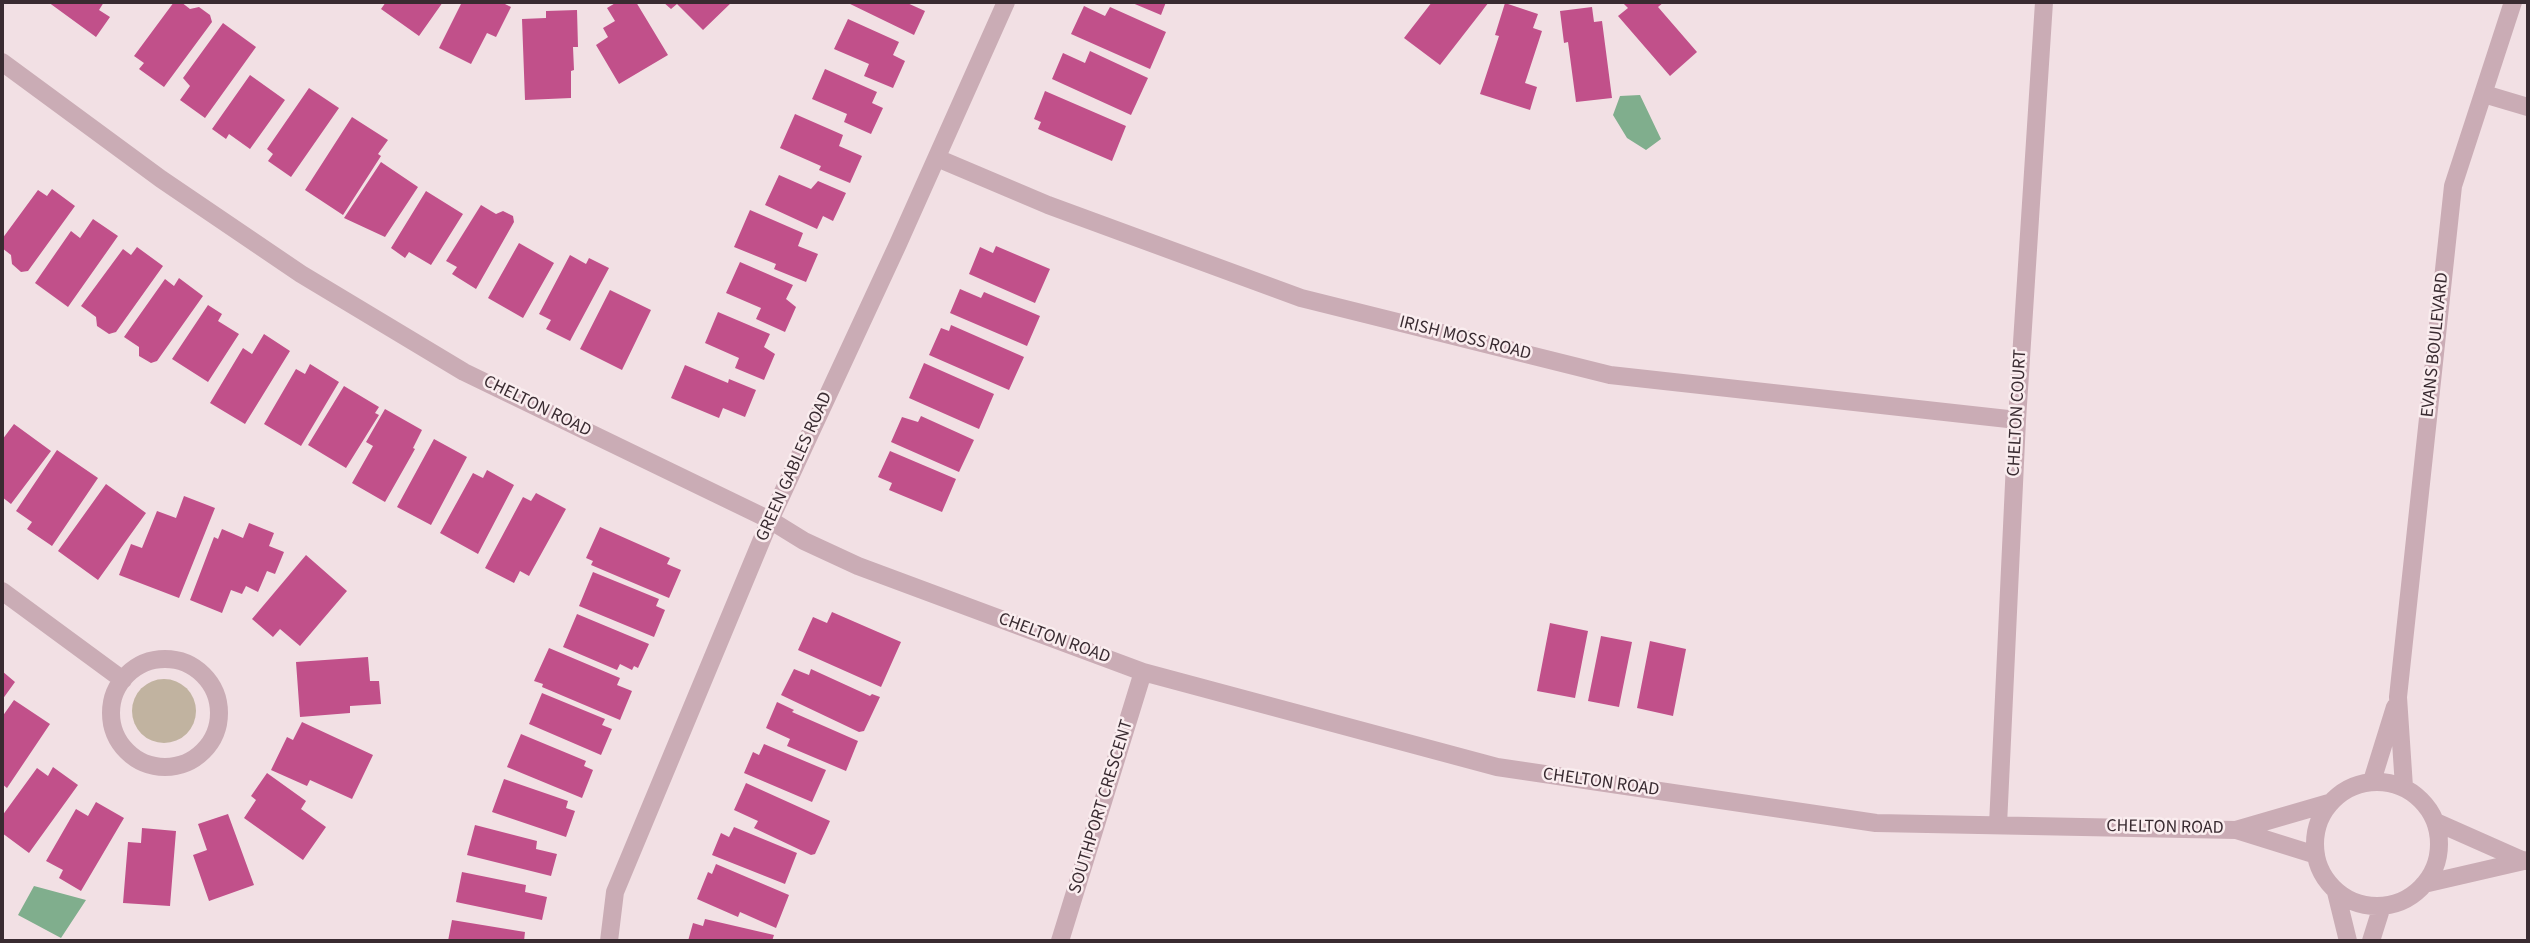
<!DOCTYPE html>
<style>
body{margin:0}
#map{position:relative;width:2530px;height:943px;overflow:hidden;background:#f2e0e4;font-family:"Source Sans 3",sans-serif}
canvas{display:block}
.frame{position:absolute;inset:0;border:4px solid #392b31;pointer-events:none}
</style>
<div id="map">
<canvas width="2530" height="943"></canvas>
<div class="frame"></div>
</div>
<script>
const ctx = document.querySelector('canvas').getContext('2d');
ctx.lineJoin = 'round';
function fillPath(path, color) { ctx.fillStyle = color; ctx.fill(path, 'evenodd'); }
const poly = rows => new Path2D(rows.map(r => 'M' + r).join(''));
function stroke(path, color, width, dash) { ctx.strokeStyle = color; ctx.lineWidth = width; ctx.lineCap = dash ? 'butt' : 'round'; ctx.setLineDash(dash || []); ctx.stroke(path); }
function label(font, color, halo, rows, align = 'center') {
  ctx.font = font + ' "Source Sans 3",sans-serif'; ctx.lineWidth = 5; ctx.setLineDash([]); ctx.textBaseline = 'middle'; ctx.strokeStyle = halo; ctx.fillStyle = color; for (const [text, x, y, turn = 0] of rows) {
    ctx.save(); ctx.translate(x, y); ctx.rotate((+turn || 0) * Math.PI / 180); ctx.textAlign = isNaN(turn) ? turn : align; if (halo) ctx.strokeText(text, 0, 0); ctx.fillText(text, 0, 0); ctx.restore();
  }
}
fillPath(poly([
 '132 711a32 32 0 1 1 64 0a32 32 0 1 1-64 0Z'
]), '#c1b3a0');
fillPath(poly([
 [1640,95,1661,139,1646,150,1627,138,1613,115,1620,96],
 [34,886,86,900,61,938,18,915]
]), '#80ae8d');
fillPath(poly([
 [48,2,104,2,99,10,110,17,96,37],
 [174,2,181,2,190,9,199,7,210,15,212,22,164,87,139,69,144,63,134,56],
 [386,2,443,2,419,36,381,9],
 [462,2,501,2,511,7,496,37,487,33,471,64,439,48],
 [617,2,636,2,668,55,619,84,596,45,608,37,603,28,615,21,607,8],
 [663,2,732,2,703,30,677,4,671,9],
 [846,2,905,2,925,11,914,35],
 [1130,2,1166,2,1161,15],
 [1432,2,1489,2,1440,65,1404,38],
 [1622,2,1664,2,1658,7,1697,52,1670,76,1618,16,1628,8],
 [1505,3,1538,14,1533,28,1542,31,1525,83,1537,87,1530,110,1480,94,1499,36,1495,35],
 [1084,6,1105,16,1110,7,1166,32,1150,69,1071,34],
 [1592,7,1594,22,1602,21,1612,98,1576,102,1568,42,1564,43,1560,11],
 [577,10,578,47,573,47,574,70,571,71,571,98,525,100,522,19,546,18,546,11],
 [848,19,899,42,893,55,905,61,893,88,864,76,869,64,834,49],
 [223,23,256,47,205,118,180,100,190,86,183,78],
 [1090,51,1148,78,1131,115,1052,79,1063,53,1085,63],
 [825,69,877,92,872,103,883,108,871,134,844,122,847,114,812,99],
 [250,75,285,100,250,149,229,134,226,139,212,129],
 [309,88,339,108,291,177,268,161,273,154,267,149],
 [1045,91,1126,126,1112,161,1038,129,1041,122,1034,119],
 [795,114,843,135,839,146,862,156,850,183,819,170,821,166,780,148],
 [352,117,388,140,378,154,381,156,343,215,305,190],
 [381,162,418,187,385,237,344,218],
 [779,175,811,189,818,181,846,193,833,221,823,216,817,229,765,205],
 [52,189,75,206,28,271,21,272,12,264,11,255,2,248,2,239,38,190,47,196],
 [426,191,463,214,431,265,409,252,405,258,391,248],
 [481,205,496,214,503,211,513,216,514,222,476,289,452,274,457,267,446,261],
 [750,210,803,233,798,246,818,254,806,282,774,269,776,264,734,247],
 [93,219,118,236,68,307,35,283,71,231,80,238],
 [519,243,554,263,523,318,488,298],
 [996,246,1050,269,1035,303,969,274,980,247,993,253],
 [137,247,163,266,116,332,109,334,97,326,96,317,81,306,123,249,131,255],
 [570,255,586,264,589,258,609,268,570,341,546,329,551,320,539,314],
 [740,262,793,285,786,299,796,307,785,332,756,319,761,308,726,293],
 [179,278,203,296,157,361,151,363,139,356,139,347,124,337,165,279,174,286],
 [960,289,981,298,984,292,1040,316,1027,346,950,313],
 [610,290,651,310,622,370,580,349],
 [208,305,222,314,218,321,239,334,208,382,172,359],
 [718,312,770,334,764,347,775,354,764,380,735,368,739,358,705,343],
 [951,325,1024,357,1009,390,929,355,941,328,949,331],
 [264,334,290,351,245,424,210,403,243,348,252,354],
 [924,363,994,394,979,429,909,398],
 [310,364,339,382,301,446,264,424,296,369,305,374],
 [685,365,728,383,729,379,756,390,745,417,723,408,719,418,671,398],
 [344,386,379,407,375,413,379,415,346,468,308,445],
 [385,409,422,430,413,448,415,449,385,502,352,483,373,446,366,442],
 [921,416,974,440,959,472,891,442,902,417,918,422],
 [14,424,51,451,11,504,2,497,2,440],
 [434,439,467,457,431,525,397,507],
 [57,450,98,478,52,546,27,529,32,522,16,511],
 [890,451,956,479,942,512,889,490,892,483,878,477],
 [487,470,514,485,478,554,440,533,473,473,483,478],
 [106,484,146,513,98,580,58,551],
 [536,493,566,509,529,576,520,571,514,583,485,568,523,497,531,501],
 [184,496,215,508,179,598,119,575,131,544,142,548,157,511,176,518],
 [249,523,274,533,269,546,284,552,275,574,267,571,258,592,246,586,242,594,231,590,222,613,190,600,214,537,218,539,222,529,243,538],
 [600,527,670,558,667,564,681,570,669,598,591,565,593,561,586,558],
 [306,555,347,591,300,646,280,629,273,637,252,619],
 [593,572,659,599,656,606,665,610,654,637,579,606],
 [832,612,901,642,881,687,798,650,813,617,827,623],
 [577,614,649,644,638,668,634,666,632,670,620,664,617,670,563,647],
 [1550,623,1588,631,1575,698,1537,691],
 [1601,636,1632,642,1619,707,1588,701],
 [1650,641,1686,649,1673,716,1637,708],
 [549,648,620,678,617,685,632,691,620,720,542,687,543,684,534,681],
 [368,657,370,681,379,681,381,704,350,706,350,713,300,717,296,662],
 [794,669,809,675,811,669,870,696,872,694,880,697,864,731,859,732,781,695],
 [2,671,15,682,2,700],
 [542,693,605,719,602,725,612,729,601,755,529,724],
 [14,700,50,724,7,788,2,784,2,717],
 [777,702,794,710,792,712,858,741,846,771,787,746,790,739,766,728],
 [302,722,373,755,352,799,310,780,307,786,271,770,287,737,293,740],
 [521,734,586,761,584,766,593,770,582,798,507,767],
 [764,744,826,770,812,802,744,773,753,752,759,755],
 [53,767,78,785,29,853,2,833,2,816,37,768,48,776],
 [267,773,306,801,301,809,326,827,303,860,244,818,256,800,251,796],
 [504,779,568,801,566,808,575,811,566,837,492,812],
 [746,783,830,821,815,854,811,855,754,828,758,821,734,810],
 [96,802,124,818,81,891,59,878,63,870,46,861,76,809,88,816],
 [228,814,254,885,209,901,193,855,207,850,198,824],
 [475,825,537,841,536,849,557,854,551,876,467,855],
 [734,827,797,853,785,884,712,855,721,833,729,837],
 [142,828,176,831,170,906,123,903,128,842,141,843],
 [716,864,789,895,776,928,740,912,738,917,697,899,708,872,712,874],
 [462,872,526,885,525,892,547,897,542,920,456,902],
 [705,919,774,935,772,941,688,941,693,923,703,926],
 [452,920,525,932,524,941,448,941]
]), '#c1508a');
stroke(poly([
 [2,62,161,179,301,274,464,372,770,520,804,541,858,566,1143,672,1497,767,1876,823,2236,830,2316,855],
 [2484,94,2528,107],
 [937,158,1048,205,1301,298,1610,375,2017,420],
 [2,591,123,680],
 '111 713a54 54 0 1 1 108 0a54 54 0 1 1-108 0Z',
 [2372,781,2395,707],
 '2315 844a62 62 0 1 1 124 0a62 62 0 1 1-124 0Z',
 [2404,787,2398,697,2453,186,2513,2],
 [2436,822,2524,861],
 [1998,825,2017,420,2044,2],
 [2236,830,2329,803],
 [2424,884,2528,860],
 [2336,892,2348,941],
 [609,941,615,892,770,520,898,244,1006,2],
 [1060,941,1143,672],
 [2371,941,2382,906]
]), '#caacb5', 18);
label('18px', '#392b31', '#faedef', [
 ["IRISH MOSS ROAD",1465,339,14],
 ["EVANS BOULEVARD",2436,345,-84],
 ["CHELTON ROAD",537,407,26],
 ["CHELTON COURT",2018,413,-87],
 ["GREEN GABLES ROAD",795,467,-66],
 ["CHELTON ROAD",1054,639,20],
 ["CHELTON ROAD",1601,783,8],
 ["SOUTHPORT CRESCENT",1102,807,-73],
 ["CHELTON ROAD",2165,828,1]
]);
</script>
